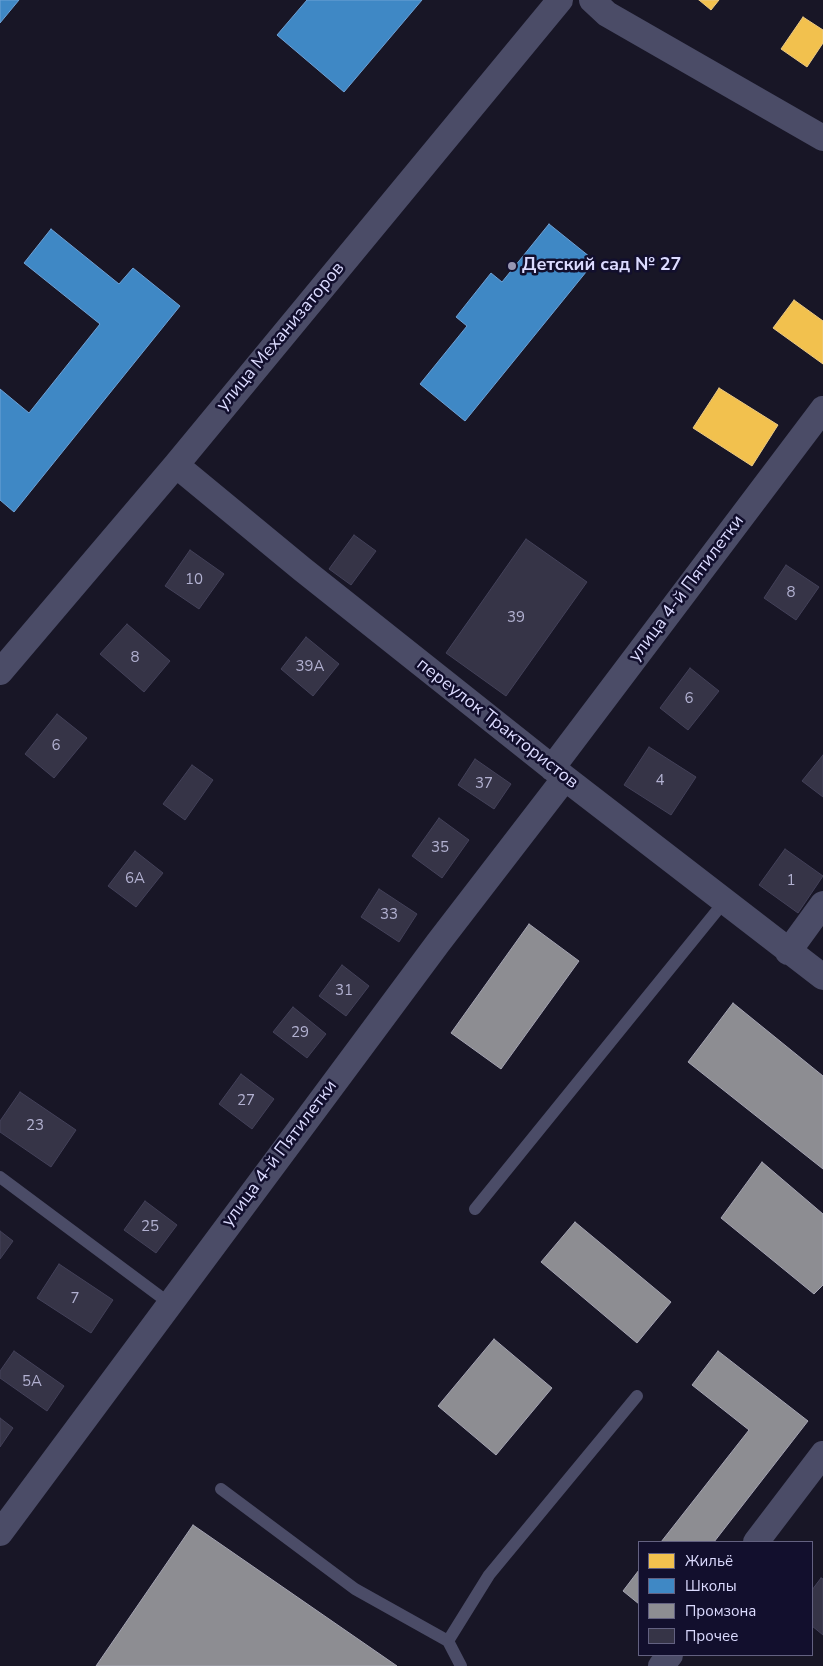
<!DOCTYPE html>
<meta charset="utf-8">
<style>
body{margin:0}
#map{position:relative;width:823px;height:1666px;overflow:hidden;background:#181626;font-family:"Nunito Sans",sans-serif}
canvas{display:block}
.legend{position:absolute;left:638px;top:1541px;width:175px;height:115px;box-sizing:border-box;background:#120f2d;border:1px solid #636181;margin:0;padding:6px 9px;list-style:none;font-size:15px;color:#dcdbff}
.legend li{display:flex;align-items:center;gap:10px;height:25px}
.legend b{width:25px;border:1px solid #636181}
</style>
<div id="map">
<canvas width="823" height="1666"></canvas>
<ul class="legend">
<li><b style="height:14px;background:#f2c14e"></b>Жильё</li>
<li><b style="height:14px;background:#3f88c5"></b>Школы</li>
<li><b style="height:14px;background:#8d8d92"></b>Промзона</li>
<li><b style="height:14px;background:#363447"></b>Прочее</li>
</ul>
</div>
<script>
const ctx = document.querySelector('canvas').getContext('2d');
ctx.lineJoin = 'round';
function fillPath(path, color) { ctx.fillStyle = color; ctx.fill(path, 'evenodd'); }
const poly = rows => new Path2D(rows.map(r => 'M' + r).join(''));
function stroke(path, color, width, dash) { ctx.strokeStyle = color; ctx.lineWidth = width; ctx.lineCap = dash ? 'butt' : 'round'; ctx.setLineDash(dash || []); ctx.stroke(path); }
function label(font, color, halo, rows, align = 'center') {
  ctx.font = font + ' "Nunito Sans",sans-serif'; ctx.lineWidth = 5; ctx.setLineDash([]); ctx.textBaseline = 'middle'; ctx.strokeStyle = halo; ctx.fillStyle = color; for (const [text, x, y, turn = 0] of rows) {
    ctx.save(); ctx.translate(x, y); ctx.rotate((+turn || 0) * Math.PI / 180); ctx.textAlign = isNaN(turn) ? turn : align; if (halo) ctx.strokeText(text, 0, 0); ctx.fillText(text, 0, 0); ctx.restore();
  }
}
const homes = poly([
 [699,0,719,0,711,10,699,0],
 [803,17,823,30,823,43,807,67,781,49,803,17],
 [794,300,823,321,823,364,773,328,794,300],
 [719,388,778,425,752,466,693,428,719,388]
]);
fillPath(homes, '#f2c14e');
stroke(homes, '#ebc983', 1);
const schools = poly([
 [0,0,19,0,0,23,0,0],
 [307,0,422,0,344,92,277,35,307,0],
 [549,224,595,261,465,421,420,384,467,326,456,317,491,273,502,282,549,224],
 [51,229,119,284,133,268,180,306,14,512,0,500,0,389,29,413,100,324,24,263,51,229]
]);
fillPath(schools, '#3f88c5');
stroke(schools, '#6ea1d6', 1);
const industry = poly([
 [529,924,579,961,501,1069,451,1033,529,924],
 [733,1003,823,1076,823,1169,688,1062,733,1003],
 [762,1162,823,1214,823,1285,814,1294,721,1218,762,1162],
 [575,1222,671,1302,637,1343,541,1262,575,1222],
 [494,1339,552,1388,496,1455,438,1406,494,1339],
 [718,1351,808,1421,714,1542,661,1542,749,1430,692,1385,718,1351],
 [193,1525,397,1666,96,1666,193,1525],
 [639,1570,639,1604,623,1591,639,1570]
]);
fillPath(industry, '#8d8d92');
stroke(industry, '#a5a4b3', 1);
const building = poly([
 [354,535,376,551,351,585,329,569,354,535],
 [526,539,587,582,506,696,446,653,526,539],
 [190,550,224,574,199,609,165,586,190,550],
 [786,565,819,587,796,620,764,598,786,565],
 [127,624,170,661,144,692,100,654,127,624],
 [306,637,339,664,313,696,281,669,306,637],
 [690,668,719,691,688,730,660,708,690,668],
 [57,714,87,738,54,778,25,754,57,714],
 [649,747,696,777,671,815,624,785,649,747],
 [823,755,823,797,802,781,823,755],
 [475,759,511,784,494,809,458,785,475,759],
 [192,765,213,780,185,820,163,804,192,765],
 [439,818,469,840,442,878,412,856,439,818],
 [785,849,823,876,798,913,759,885,785,849],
 [135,851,163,873,136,907,108,886,135,851],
 [379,889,417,914,399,942,361,917,379,889],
 [342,965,369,986,346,1016,319,996,342,965],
 [293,1007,326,1034,307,1058,273,1032,293,1007],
 [241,1074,274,1099,252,1129,219,1104,241,1074],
 [20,1092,76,1130,51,1167,0,1132,0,1121,20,1092],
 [145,1201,177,1225,156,1253,124,1230,145,1201],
 [0,1231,13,1241,0,1259,0,1231],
 [59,1264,113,1300,91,1333,37,1298,59,1264],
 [14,1351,64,1386,47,1411,0,1378,0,1371,14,1351],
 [0,1418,13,1428,0,1447,0,1418],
 [821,1578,823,1579,823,1635,812,1626,812,1590,821,1578]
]);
fillPath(building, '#363447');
stroke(building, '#434159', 1);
stroke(poly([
 [0,1177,169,1303],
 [475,1209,724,902],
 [221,1489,355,1589,448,1641,461,1666],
 [448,1641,489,1575,637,1396]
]), '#4b4c67', 12);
stroke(poly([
 [592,0,607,14,823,138],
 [176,465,302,569,565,778,823,977],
 [0,672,176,465,560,0],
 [552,768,823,409],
 [788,952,823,904],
 [0,1533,438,943,565,778],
 [756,1542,823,1454],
 [661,1666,670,1655]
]), '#4b4c67', 26);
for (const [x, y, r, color] of [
 [512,266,5,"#9796b3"]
]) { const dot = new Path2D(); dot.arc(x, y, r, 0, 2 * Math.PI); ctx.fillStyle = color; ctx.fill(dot); stroke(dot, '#120f2d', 2); }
label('15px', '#b2b1d1', null, [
 ["10",194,580],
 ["8",791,593],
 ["39",516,618],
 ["8",135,658],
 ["39А",310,667],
 ["6",689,699],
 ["6",56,746],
 ["4",660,781],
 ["37",484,784],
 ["35",440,848],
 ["6А",135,879],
 ["1",791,881],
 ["33",389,915],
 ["31",344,991],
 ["29",300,1033],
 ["27",246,1101],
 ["23",35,1126],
 ["25",150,1227],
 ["7",75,1299],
 ["5А",32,1382]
]);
label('bold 18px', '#dcdbff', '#120f2d', [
 ["Детский сад № 27",522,266]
], 'left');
label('18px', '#dcdbff', '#120f2d', [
 ["улица Механизаторов",281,337,-50],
 ["улица 4-й Пятилетки",687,589,-53],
 ["переулок Трактористов",497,724,38],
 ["улица 4-й Пятилетки",280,1154,-53]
]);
</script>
